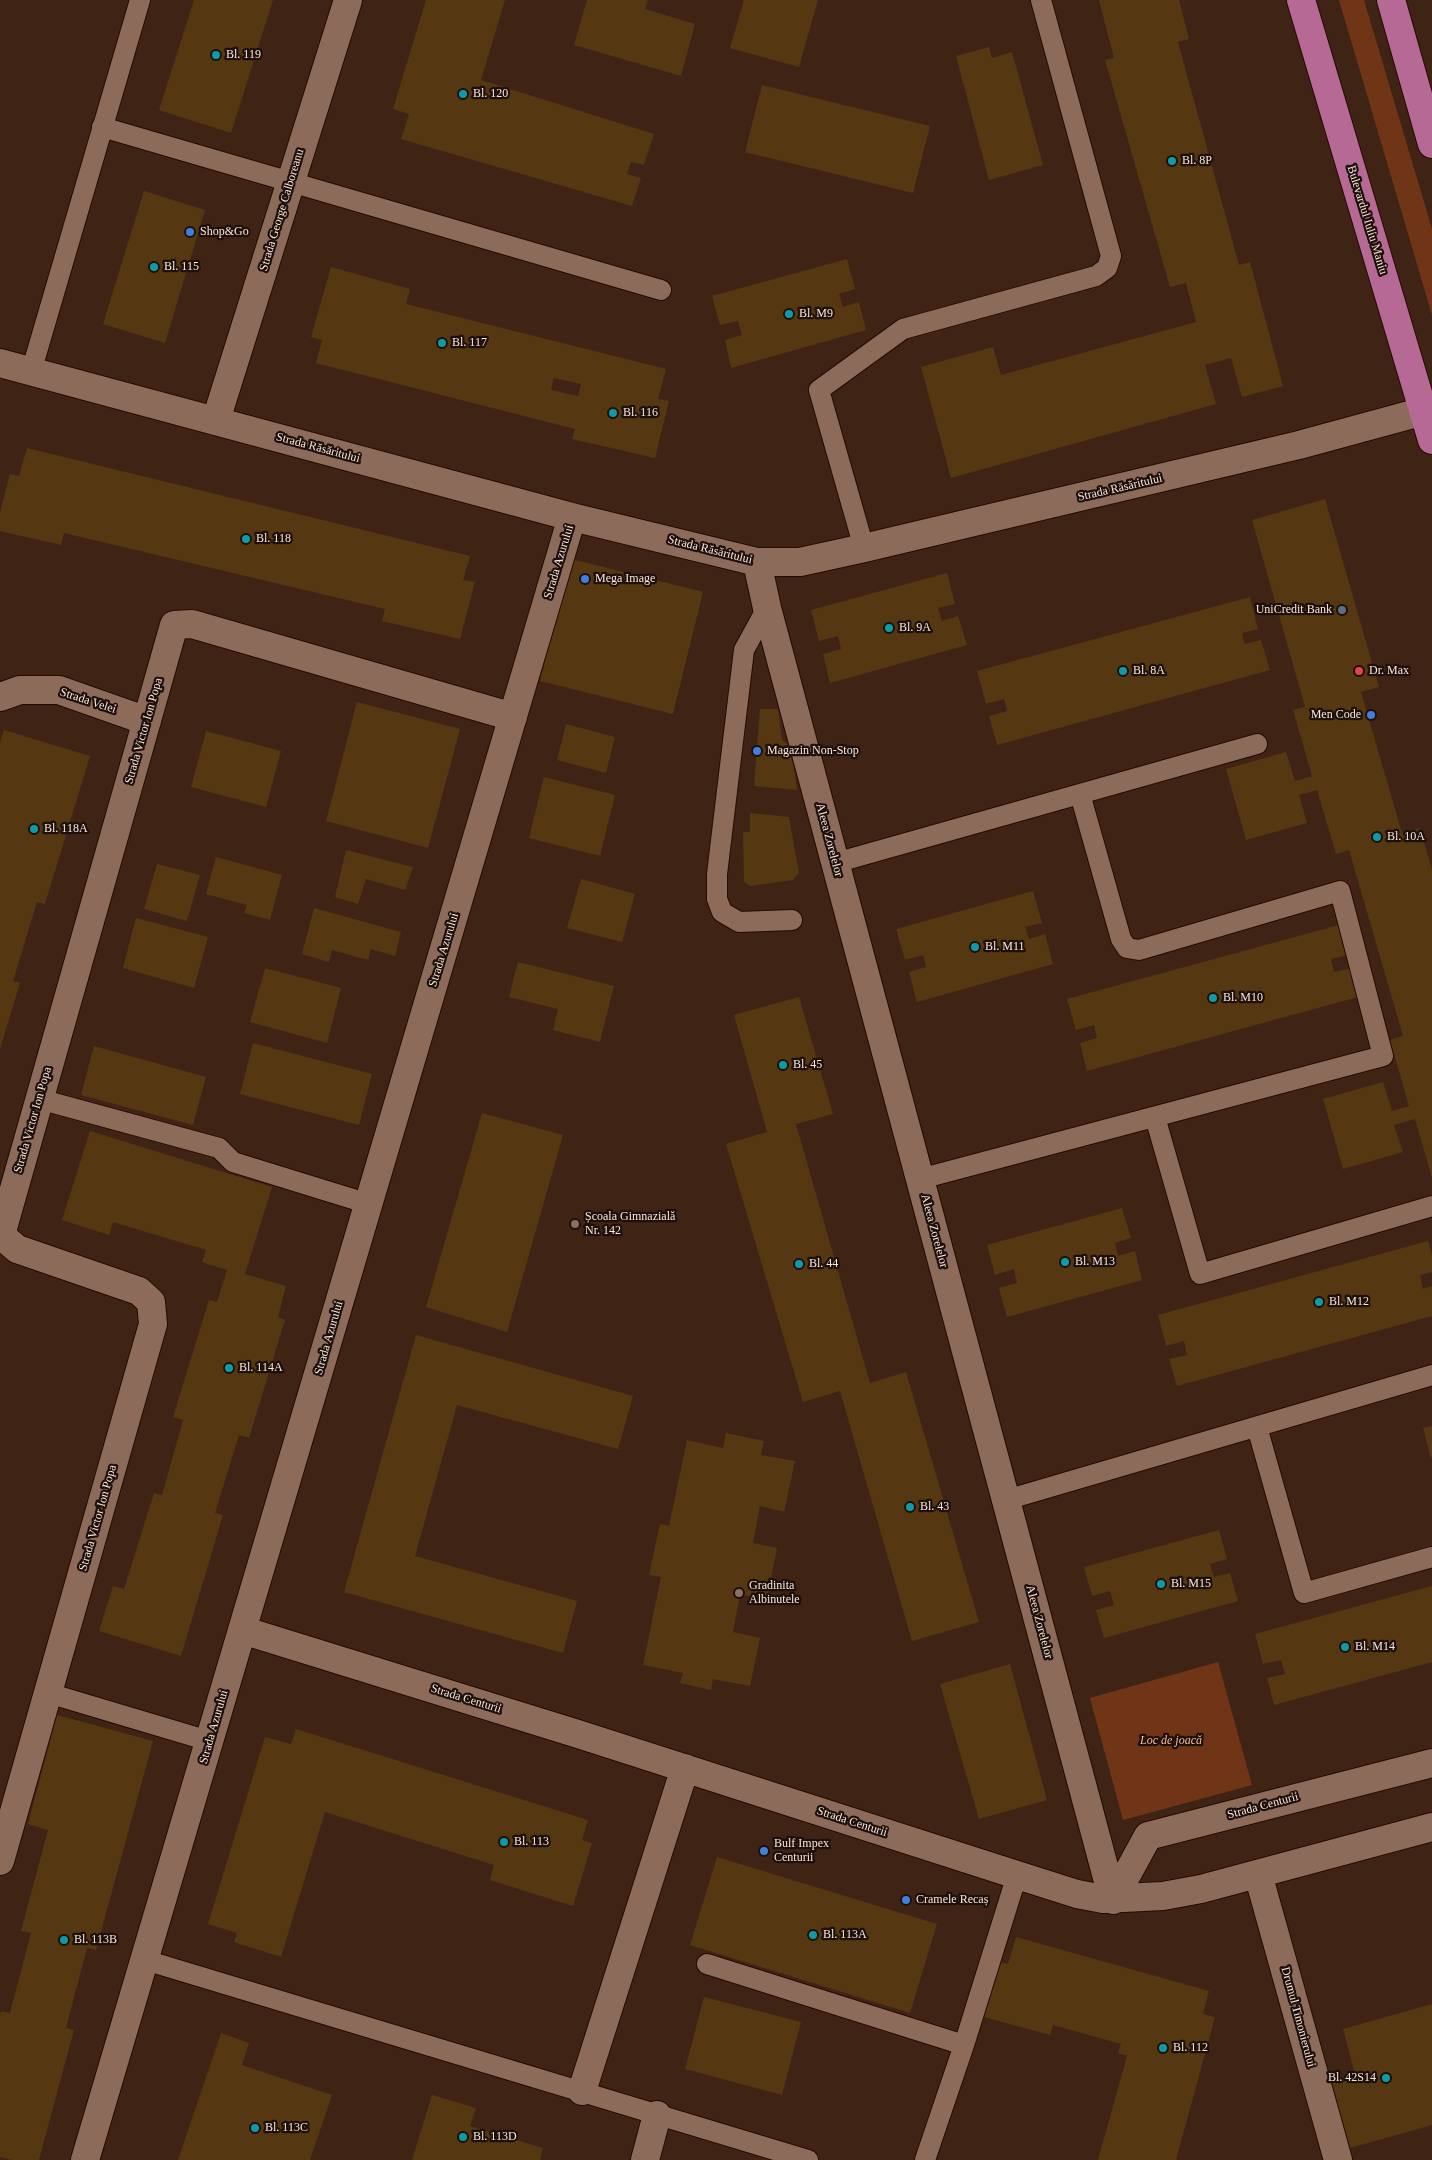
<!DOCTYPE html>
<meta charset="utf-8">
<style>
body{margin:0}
canvas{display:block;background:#3f2315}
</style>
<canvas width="1432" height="2160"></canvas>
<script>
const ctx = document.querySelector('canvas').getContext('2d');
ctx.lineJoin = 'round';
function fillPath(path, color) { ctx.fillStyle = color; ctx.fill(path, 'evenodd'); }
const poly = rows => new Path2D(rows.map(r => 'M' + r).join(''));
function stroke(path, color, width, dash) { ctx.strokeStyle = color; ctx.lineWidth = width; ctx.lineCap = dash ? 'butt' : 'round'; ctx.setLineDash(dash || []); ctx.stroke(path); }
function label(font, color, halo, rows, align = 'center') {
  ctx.font = font + ' "Times New Roman",serif'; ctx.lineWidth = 4.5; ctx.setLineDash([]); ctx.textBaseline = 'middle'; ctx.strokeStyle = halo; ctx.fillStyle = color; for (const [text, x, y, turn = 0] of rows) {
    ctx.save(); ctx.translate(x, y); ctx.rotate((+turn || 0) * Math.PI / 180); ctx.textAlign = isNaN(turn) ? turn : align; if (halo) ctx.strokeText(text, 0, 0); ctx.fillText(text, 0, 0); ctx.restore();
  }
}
fillPath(poly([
 [1339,0,1364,0,1432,229,1432,315],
 [1218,1662,1252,1785,1123,1820,1090,1698]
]), '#703516');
fillPath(poly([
 [194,0,273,0,231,133,159,110],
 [426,0,505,0,481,80,654,134,644,165,631,162,627,174,641,178,632,206,401,139,409,114,393,109],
 [587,0,648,0,645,9,695,24,681,76,574,45],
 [744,0,818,0,799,67,730,48],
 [1099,0,1179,0,1189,39,1178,42,1239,265,1250,262,1283,386,1242,397,1231,358,1205,365,1216,404,951,478,921,367,993,347,1001,375,1196,322,1186,283,1170,287,1105,60,1114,58],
 [989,47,992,58,1012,52,1043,165,989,180,956,56],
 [762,85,930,126,913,193,745,152],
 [144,191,205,210,165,343,103,324],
 [847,259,855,289,839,294,843,307,859,302,866,330,731,368,725,340,742,335,738,321,720,325,712,296],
 [331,267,410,289,406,304,666,369,658,399,669,401,655,458,572,439,575,429,316,363,322,340,311,337],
 [554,378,581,384,578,396,551,390],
 [27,448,470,556,463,580,475,582,460,639,382,621,385,609,64,533,61,545,0,531,0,513,10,474,19,476],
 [1325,499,1379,687,1361,692,1402,833,1420,828,1432,870,1432,1178,1415,1119,1394,1125,1403,1152,1343,1169,1323,1099,1383,1082,1392,1111,1409,1106,1390,1040,1403,1036,1349,850,1336,854,1317,790,1299,795,1307,823,1246,840,1226,769,1286,752,1295,781,1312,776,1293,710,1305,707,1252,520],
 [571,559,703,592,673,714,540,681],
 [947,573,955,604,938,608,942,621,958,616,967,645,830,683,823,654,841,649,838,636,819,641,811,610],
 [1250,597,1258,629,1242,633,1243,639,1245,644,1261,640,1270,670,997,745,989,716,1007,711,1004,699,986,704,977,671],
 [357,702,460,729,428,848,326,821],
 [760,709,778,709,782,740,791,746,797,790,754,786],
 [566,724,615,737,606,773,557,760],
 [4,730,90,756,45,904,37,902,13,981,20,983,0,1049,0,743],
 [206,731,281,751,266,807,191,787],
 [544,777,615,795,600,856,529,838],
 [750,813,789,817,799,873,793,880,750,886,744,882,743,832,750,832],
 [346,850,413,867,405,890,366,879,358,904,335,897],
 [216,857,282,875,270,920,244,913,247,905,206,894],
 [157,864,200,875,187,921,144,909],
 [581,879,635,894,622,942,567,928],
 [1033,891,1042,923,1025,927,1029,939,1045,934,1053,964,917,1002,909,972,926,967,923,955,905,960,896,929],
 [314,908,401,932,395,956,371,949,368,960,332,950,329,962,302,954],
 [136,918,208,937,194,988,123,968],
 [1339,925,1347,955,1331,959,1334,972,1351,968,1358,997,1087,1071,1080,1043,1097,1038,1094,1025,1076,1030,1067,999],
 [518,962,614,986,600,1042,553,1030,558,1009,509,997],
 [265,968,341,988,327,1043,250,1022],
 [799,997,833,1114,796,1124,870,1383,906,1372,979,1622,912,1641,840,1391,803,1402,726,1144,767,1132,734,1015],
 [253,1043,372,1074,359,1125,240,1094],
 [94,1046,206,1077,193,1125,81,1095],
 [482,1113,563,1135,507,1332,426,1307],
 [90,1131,272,1187,245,1274,286,1286,278,1317,285,1320,249,1438,239,1435,215,1513,223,1515,181,1656,99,1631,113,1586,124,1589,154,1493,162,1495,183,1420,173,1417,209,1300,217,1302,227,1270,202,1262,206,1250,113,1222,109,1235,62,1220],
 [1122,1208,1131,1238,1115,1243,1118,1256,1135,1251,1142,1280,1007,1317,999,1288,1017,1283,1014,1269,995,1275,987,1245],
 [1428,1241,1432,1255,1432,1272,1420,1275,1423,1289,1432,1286,1432,1316,1177,1386,1169,1359,1187,1355,1184,1341,1166,1346,1158,1315],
 [416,1335,633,1396,618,1449,457,1405,415,1556,577,1601,563,1653,344,1592],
 [1432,1426,1432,1457,1431,1458,1423,1428],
 [726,1433,764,1441,761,1455,795,1461,784,1512,760,1506,753,1543,777,1548,767,1600,740,1594,733,1632,760,1638,750,1686,713,1679,711,1690,680,1683,683,1673,643,1665,661,1577,649,1575,660,1524,669,1526,687,1440,723,1448],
 [1219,1530,1227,1559,1210,1564,1214,1577,1230,1573,1238,1601,1104,1638,1096,1610,1114,1605,1110,1591,1092,1596,1084,1567],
 [1432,1586,1432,1662,1274,1705,1267,1678,1285,1674,1281,1660,1263,1664,1255,1634],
 [1010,1664,1047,1800,979,1819,940,1684],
 [57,1715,153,1741,96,1950,87,1948,66,2028,74,2030,39,2160,12,2160,0,2157,0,2016,1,2011,10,2013,31,1933,21,1931,48,1830,28,1824],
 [296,1729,588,1820,582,1840,592,1843,573,1906,490,1880,494,1865,325,1812,281,1957,234,1942,237,1933,208,1924,265,1737,291,1744],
 [717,1857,937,1924,910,2013,690,1945],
 [1016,1937,1209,1991,1203,2014,1215,2017,1176,2160,1098,2160,1127,2056,1118,2053,1121,2044,1053,2025,1050,2035,984,2017,999,1962,1008,1964],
 [704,1997,801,2022,782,2095,685,2069],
 [1432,2004,1432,2125,1343,2150,1324,2083,1355,2074,1343,2029],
 [221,2033,249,2043,242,2065,332,2095,310,2160,178,2160],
 [432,2095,476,2108,470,2126,543,2148,540,2160,412,2160]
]), '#553712');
const lane = poly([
 [102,127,661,290],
 [31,372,140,0],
 [864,548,819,390,903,329,1096,276,1107,268,1111,256,1041,0],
 [767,608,744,650,717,874,717,899,722,912,739,922,792,920],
 [835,863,1257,744],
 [39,1099,219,1148,233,1162,369,1204],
 [1155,1117,1200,1274,1432,1206],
 [920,1179,1383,1056,1340,891,1139,950,1127,948,1121,939,1080,794],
 [1257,1427,1304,1593,1432,1557],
 [1006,1500,1432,1375],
 [48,1693,209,1741],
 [145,1960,808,2160],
 [707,1964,964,2045],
 [925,2160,964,2045,1017,1875]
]);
const street = poly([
 [0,363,572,517,757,562,800,562,864,548,1299,445,1424,411],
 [216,420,348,0],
 [757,562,767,608,1113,1900],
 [0,697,20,690,59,690,147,721],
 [242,1630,578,1734,1017,1875,1077,1894,1103,1899,1163,1896,1201,1889,1432,1827],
 [0,1861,153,1324,151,1302,139,1291,17,1249,1,1235,174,625,192,624,513,717],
 [1258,1874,1338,2160],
 [1113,1900,1148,1836,1432,1763],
 [582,2091,685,1768],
 [85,2160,572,517],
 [645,2160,657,2115]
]);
const primary = poly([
 [1301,0,1432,440],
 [1391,0,1432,144]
]);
stroke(lane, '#250b01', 22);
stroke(street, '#250b01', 30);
stroke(primary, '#250b01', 30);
stroke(lane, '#8d6b5b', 20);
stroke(street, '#8d6b5b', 28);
stroke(primary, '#b66994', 28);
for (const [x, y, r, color] of [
 [216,55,5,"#0f9aa8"],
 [463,94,5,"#0f9aa8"],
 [1172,161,5,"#0f9aa8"],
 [190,232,5,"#3f7fe0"],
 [154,267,5,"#0f9aa8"],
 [789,314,5,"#0f9aa8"],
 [442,343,5,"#0f9aa8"],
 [613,413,5,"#0f9aa8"],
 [246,539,5,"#0f9aa8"],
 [585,579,5,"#3f7fe0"],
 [1342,610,5,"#5c6f8a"],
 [889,628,5,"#0f9aa8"],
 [1123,671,5,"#0f9aa8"],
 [1359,671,5,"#e0444e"],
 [1371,715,5,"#3f7fe0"],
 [757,751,5,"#3f7fe0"],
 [34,829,5,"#0f9aa8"],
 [1377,837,5,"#0f9aa8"],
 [975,947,5,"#0f9aa8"],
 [1213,998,5,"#0f9aa8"],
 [783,1065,5,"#0f9aa8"],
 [575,1224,5,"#8d6e63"],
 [1065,1262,5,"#0f9aa8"],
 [799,1264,5,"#0f9aa8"],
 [1319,1302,5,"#0f9aa8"],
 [229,1368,5,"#0f9aa8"],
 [910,1507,5,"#0f9aa8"],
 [1161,1584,5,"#0f9aa8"],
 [739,1593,5,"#8d6e63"],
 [1345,1647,5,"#0f9aa8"],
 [504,1842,5,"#0f9aa8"],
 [764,1851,5,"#3f7fe0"],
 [906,1900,5,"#3f7fe0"],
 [813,1935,5,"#0f9aa8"],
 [64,1940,5,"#0f9aa8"],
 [1163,2048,5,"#0f9aa8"],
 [1386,2078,5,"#0f9aa8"],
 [255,2128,5,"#0f9aa8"],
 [463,2137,5,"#0f9aa8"]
]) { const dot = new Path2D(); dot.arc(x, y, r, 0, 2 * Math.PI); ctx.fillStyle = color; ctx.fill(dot); stroke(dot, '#1d100a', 2); }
label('12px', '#f9e5dc', '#1d100a', [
 ["Bl. 119",226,55],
 ["Bl. 120",473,94],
 ["Bl. 8P",1182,161],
 ["Shop&Go",200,232],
 ["Bl. 115",164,267],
 ["Bl. M9",799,314],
 ["Bl. 117",452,343],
 ["Bl. 116",623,413],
 ["Bl. 118",256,539],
 ["Mega Image",595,579],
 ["UniCredit Bank",1332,610,"right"],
 ["Bl. 9A",899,628],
 ["Bl. 8A",1133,671],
 ["Dr. Max",1369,671],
 ["Men Code",1361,715,"right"],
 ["Magazin Non-Stop",767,751],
 ["Bl. 118A",44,829],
 ["Bl. 10A",1387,837],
 ["Bl. M11",985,947],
 ["Bl. M10",1223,998],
 ["Bl. 45",793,1065],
 ["Școala Gimnazială",585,1217],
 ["Nr. 142",585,1231],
 ["Bl. M13",1075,1262],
 ["Bl. 44",809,1264],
 ["Bl. M12",1329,1302],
 ["Bl. 114A",239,1368],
 ["Bl. 43",920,1507],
 ["Bl. M15",1171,1584],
 ["Gradinita",749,1586],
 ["Albinutele",749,1600],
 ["Bl. M14",1355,1647],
 ["Bl. 113",514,1842],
 ["Bulf Impex",774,1844],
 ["Centurii",774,1858],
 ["Cramele Recaș",916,1900],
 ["Bl. 113A",823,1935],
 ["Bl. 113B",74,1940],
 ["Bl. 112",1173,2048],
 ["Bl. 42S14",1376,2078,"right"],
 ["Bl. 113C",265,2128],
 ["Bl. 113D",473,2137]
], 'left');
label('12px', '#f9e5dc', '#1d100a', [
 ["Strada George Calboreanu",282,210,-73],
 ["Bulevardul Iuliu Maniu",1367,220,73],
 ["Strada Răsăritului",318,448,15],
 ["Strada Răsăritului",1120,488,-13],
 ["Strada Răsăritului",710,550,14],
 ["Strada Azurului",559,562,-73],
 ["Strada Velei",88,701,18],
 ["Strada Victor Ion Popa",144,731,-74],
 ["Aleea Zorelelor",829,840,75],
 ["Strada Azurului",444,950,-73],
 ["Strada Victor Ion Popa",33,1120,-74],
 ["Aleea Zorelelor",934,1231,75],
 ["Strada Azurului",329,1338,-74],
 ["Strada Victor Ion Popa",98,1518,-74],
 ["Aleea Zorelelor",1039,1622,75],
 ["Strada Centurii",466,1699,17],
 ["Strada Azurului",214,1727,-74],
 ["Strada Centurii",1263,1806,-15],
 ["Strada Centurii",852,1822,18],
 ["Drumul Timonierului",1298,2017,75]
]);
label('italic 12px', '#f9b99b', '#1d100a', [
 ["Loc de joacă",1171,1741]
]);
</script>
